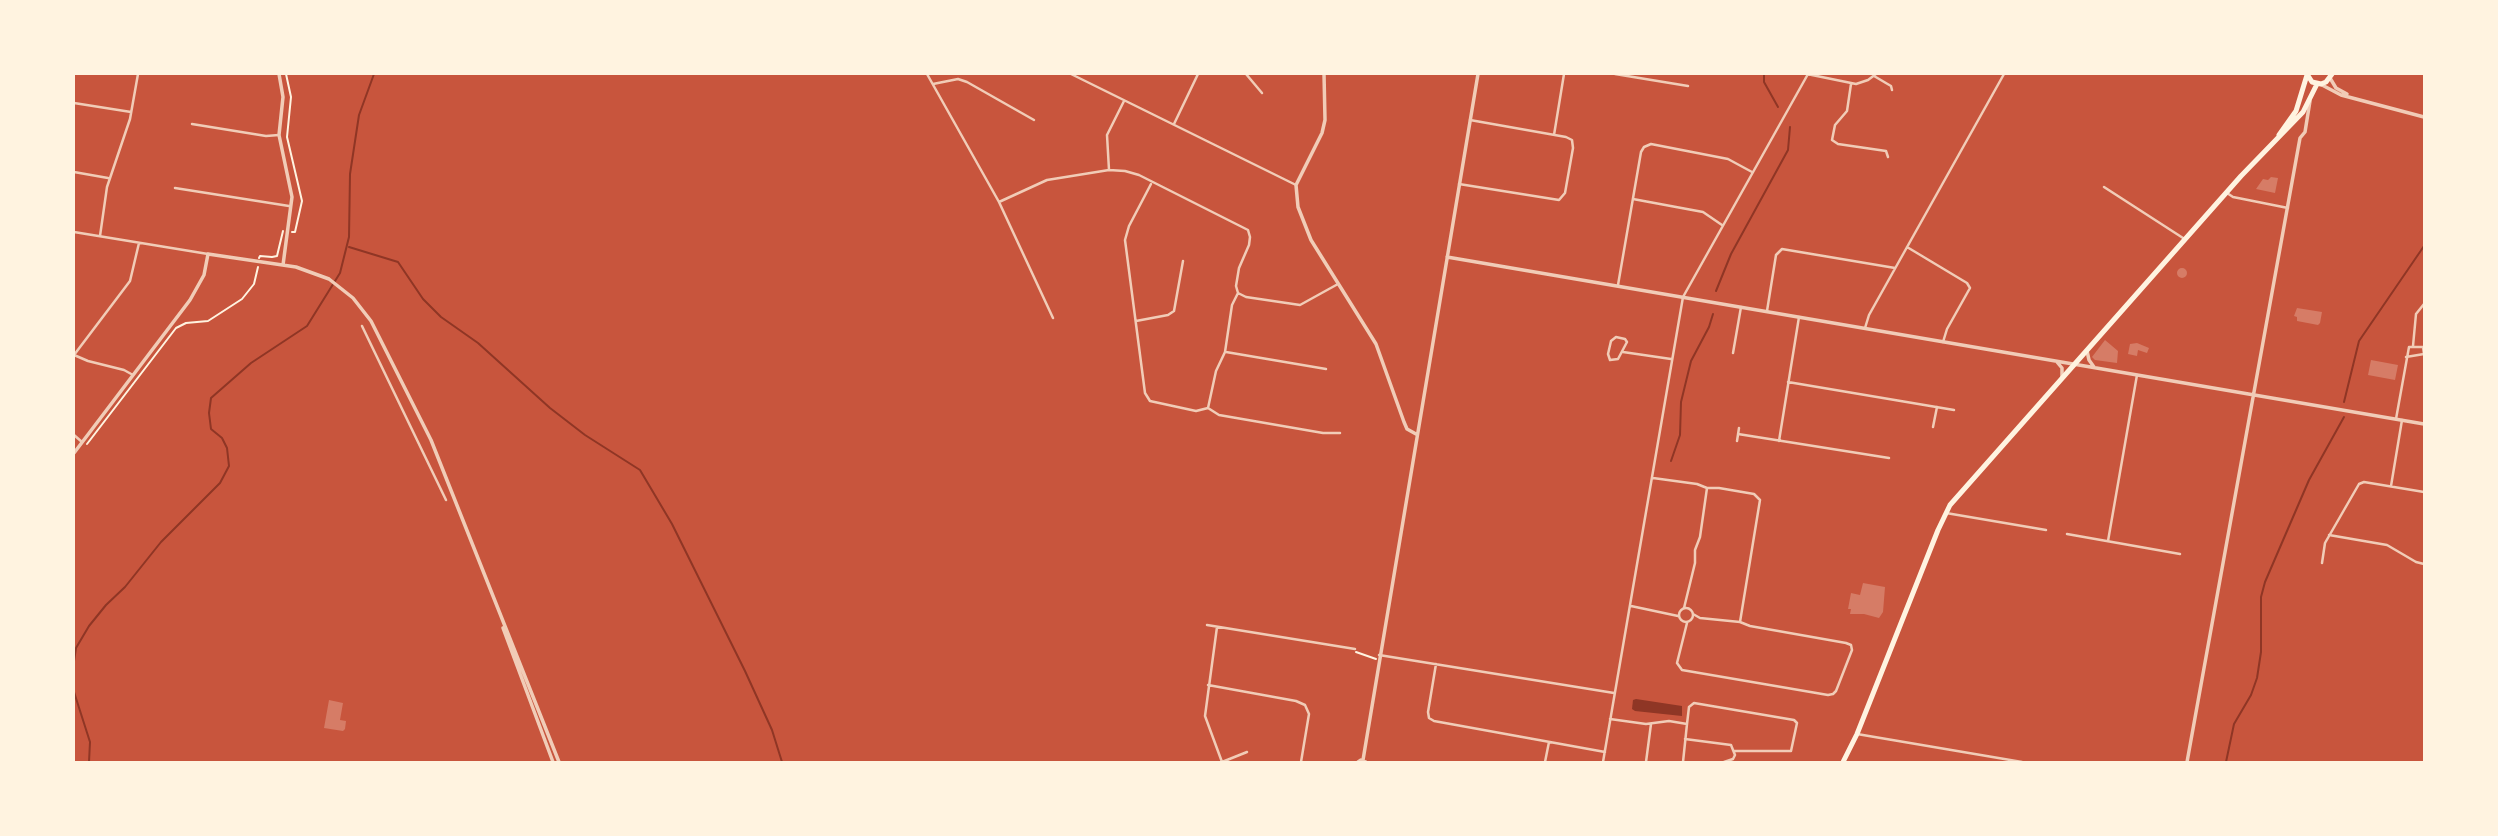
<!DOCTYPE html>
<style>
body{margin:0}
#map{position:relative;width:2498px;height:836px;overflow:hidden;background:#c8553d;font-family:Roboto,sans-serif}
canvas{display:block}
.frame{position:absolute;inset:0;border:75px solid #fff3e0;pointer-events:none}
</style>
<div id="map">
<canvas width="2498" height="836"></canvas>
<div class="frame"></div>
</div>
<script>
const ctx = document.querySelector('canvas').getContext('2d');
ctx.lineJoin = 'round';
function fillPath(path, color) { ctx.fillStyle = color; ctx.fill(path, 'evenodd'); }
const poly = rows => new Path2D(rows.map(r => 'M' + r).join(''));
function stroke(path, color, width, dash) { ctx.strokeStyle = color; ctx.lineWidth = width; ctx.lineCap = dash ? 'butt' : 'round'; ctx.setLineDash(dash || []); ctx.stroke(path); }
fillPath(poly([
 [1636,699,1682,706,1682,716,1635,711,1632,709,1633,700]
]), '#8f3625');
stroke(poly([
 [1764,74,1764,82,1778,107],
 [349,247,398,262,423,299,441,317,478,343,550,408,585,435,640,470,672,524,745,671,772,730,782,762],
 [1716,291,1731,254,1788,150,1790,127],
 [2344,402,2359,341,2424,246],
 [1671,461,1680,435,1681,402,1691,361,1709,327,1713,314],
 [74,661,76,648,89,626,106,605,125,587,161,542,220,483,229,466,227,448,222,438,211,429,209,413,211,398,251,363,307,326,340,273,349,237,350,174,359,115,374,74],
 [74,692,90,742,89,762],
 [2226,762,2234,724,2251,695,2257,678,2261,652,2261,597,2265,582,2309,480,2344,417]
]), '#8f3625', 2);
fillPath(poly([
 [2271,177,2278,178,2275,193,2256,189,2263,179,2268,180],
 '2177 273a5 5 0 1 1 10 0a5 5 0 1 1-10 0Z',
 [2297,308,2322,312,2320,323,2318,325,2297,321,2297,317,2294,316],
 [2105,340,2118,351,2117,363,2095,360,2092,357],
 [2137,343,2149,348,2147,353,2138,350,2137,356,2128,354,2130,344],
 [2371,360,2398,365,2395,380,2368,375],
 [1863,583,1885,587,1883,612,1879,618,1864,614,1850,614,1851,609,1848,609,1851,593,1860,595],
 [329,700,343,703,340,720,346,721,345,729,343,731,324,728]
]), '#d67c66');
stroke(poly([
 [286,74,291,97,287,137,302,201,295,232,292,232],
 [259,258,260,256,272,257,277,256,283,231],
 [87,444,176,328,186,323,208,321,242,299,254,284,258,267],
 [1356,652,1376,659]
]), '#fff3e0', 2);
stroke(poly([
 [927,74,999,202,1053,318],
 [1071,74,1296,185],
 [1246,74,1262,93],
 [1615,74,1688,86],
 [1807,74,1856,84,1868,80,1876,74],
 [1874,76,1891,86,1892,90],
 [933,84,958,79,967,82,1034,120],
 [1851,84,1847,111,1835,125,1832,140,1838,144,1886,151,1888,157],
 [74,103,131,112],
 [192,124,266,136,279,135],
 [1174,124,1198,74],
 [1554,135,1564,74],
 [1109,170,1107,135,1124,101],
 [74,172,108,178],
 [1151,184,1129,226,1125,240,1145,393,1150,401,1196,411,1208,408,1216,371,1225,352,1232,305,1238,293],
 [1459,184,1559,200,1565,193,1573,148,1572,140,1566,137,1470,120],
 [2104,187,2183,238],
 [175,188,289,206],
 [2227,193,2233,197,2288,208],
 [1633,199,1703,212,1722,225],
 [999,202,1047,180,1109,170,1125,171,1139,175,1248,230,1250,237,1249,245,1239,268,1236,286,1238,293,1246,297,1300,305,1338,284],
 [74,232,208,254],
 [100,236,107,187,130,119,138,74],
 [1907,247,1967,283,1970,288,1947,329,1943,342],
 [1618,285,1641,152,1644,147,1651,144,1728,159,1752,172],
 [1767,311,1776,255,1782,249,1895,268],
 [1136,321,1168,315,1174,311,1183,261],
 [362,326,446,500],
 [1865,328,1869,315,2004,74],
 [1616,337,1625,339,1627,342,1618,359,1610,360,1608,354,1611,341,1616,337],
 [2413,346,2416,314,2424,304],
 [1226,352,1326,369],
 [1623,352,1671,359],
 [1733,353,1741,307],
 [74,355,130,281,139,243],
 [74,355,88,361,124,370,133,375],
 [2406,357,2424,354],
 [1788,382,1954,410],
 [1208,408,1219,415,1323,433,1340,433],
 [2396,419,2409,347,2423,347,2424,354],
 [1933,427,1937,407],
 [1738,434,1889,458],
 [74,435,82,442],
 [1737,441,1739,428],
 [1779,441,1799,317],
 [1653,478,1697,484,1707,488,1719,488,1754,494,1760,500,1740,622],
 [2391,486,2402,420],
 [1946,513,2046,530],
 [2067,534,2180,554],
 [2329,535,2387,545,2416,562,2424,564],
 [2108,541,2137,375],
 [2322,563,2325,543,2359,484,2364,482,2424,492],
 [1631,606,1678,616],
 '1679 615a7 7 0 1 1 14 0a7 7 0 1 1-14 0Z',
 [1684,608,1695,563,1695,550,1700,537,1707,488],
 [1687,623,1677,663,1682,670,1828,695,1833,694,1836,691,1852,650,1851,645,1846,643,1750,626,1740,622,1700,618,1693,614],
 [1207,625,1355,649],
 [1217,627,1205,716,1222,762],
 [1379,655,1614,693],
 [1436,664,1428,712,1429,718,1434,721,1605,752],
 [1208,685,1296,701,1305,705,1309,714,1301,762],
 [1610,719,1646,724,1669,721,1687,724,1689,707,1694,703,1794,720,1797,723,1791,751,1734,751],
 [1857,734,2022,762],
 [1685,739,1731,745,1735,755,1733,759,1724,762],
 [1222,762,1247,752],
 [1545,762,1549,742],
 [1603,762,1683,297,1808,74],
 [1646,762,1651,724],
 [1683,762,1687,724]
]), '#f1ccb7', 2.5);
stroke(poly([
 [279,74,283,97,279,135,292,197,283,265],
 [1324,74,1325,120,1322,133,1296,185,1298,207,1311,240,1376,344,1404,422,1407,429,1416,434],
 [2330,78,2336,88,2347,94],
 [2322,85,2341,95,2424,117],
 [1447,257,2424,424],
 [2087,351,2089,360,2094,367],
 [2057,362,2062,368,2062,377],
 [74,453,190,300,204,275,208,254,296,267,329,279,353,298,371,321,431,440,559,762],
 [503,628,553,762],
 [1363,760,1478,74],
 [1358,762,1361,760,1366,762],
 [2187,762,2300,138,2305,132,2310,101]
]), '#f1ccb7', 3.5);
stroke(poly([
 [2307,74,2312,82,2321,84,2326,82,2332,74],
 [2279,135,2296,111,2307,75],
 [1843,762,1857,734,1938,530,1950,505,2241,176,2303,112,2317,84]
]), '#fff3e0', 5);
</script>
